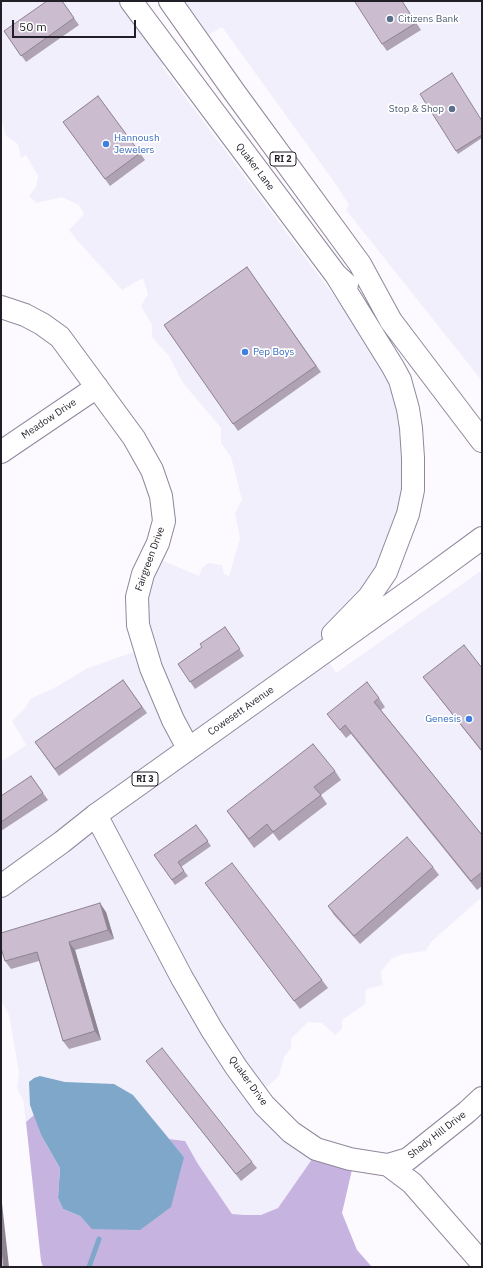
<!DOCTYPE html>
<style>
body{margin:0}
#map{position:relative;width:483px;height:1268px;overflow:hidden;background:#fcfafe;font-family:"IBM Plex Sans",sans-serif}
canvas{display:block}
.frame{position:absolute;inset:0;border:2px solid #221e27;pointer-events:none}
.scale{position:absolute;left:12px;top:20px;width:124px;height:18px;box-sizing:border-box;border:2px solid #221e27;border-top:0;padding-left:5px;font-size:12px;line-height:14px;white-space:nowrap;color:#221e27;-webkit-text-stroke:3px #fff;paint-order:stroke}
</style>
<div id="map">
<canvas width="483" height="1268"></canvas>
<div class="frame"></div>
<div class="scale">50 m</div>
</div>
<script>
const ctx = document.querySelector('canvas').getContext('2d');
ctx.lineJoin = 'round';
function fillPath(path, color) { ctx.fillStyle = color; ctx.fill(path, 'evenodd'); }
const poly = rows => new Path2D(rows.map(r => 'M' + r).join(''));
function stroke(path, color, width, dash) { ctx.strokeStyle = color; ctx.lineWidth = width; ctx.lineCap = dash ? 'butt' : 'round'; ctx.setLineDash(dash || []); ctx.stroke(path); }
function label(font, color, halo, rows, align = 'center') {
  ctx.font = font + ' "IBM Plex Sans",sans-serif'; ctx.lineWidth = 3.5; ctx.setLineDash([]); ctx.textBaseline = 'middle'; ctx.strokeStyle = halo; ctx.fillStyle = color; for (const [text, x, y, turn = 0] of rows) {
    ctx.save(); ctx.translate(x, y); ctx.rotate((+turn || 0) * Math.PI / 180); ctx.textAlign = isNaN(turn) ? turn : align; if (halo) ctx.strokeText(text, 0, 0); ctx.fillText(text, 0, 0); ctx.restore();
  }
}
fillPath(poly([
 [1,1,132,1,174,58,162,66,391,372,413,490,388,563,320,647,336,673,482,570,482,897,431,942,426,951,403,954,391,959,381,972,383,985,366,989,365,1004,342,1020,342,1029,335,1035,322,1023,308,1022,291,1039,291,1048,284,1057,279,1076,260,1093,315,1155,278,1208,261,1215,246,1215,232,1214,198,1164,185,1141,169,1139,133,1095,65,1082,40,1076,30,1105,34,1115,26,1122,23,1100,17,1088,19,1072,9,1015,1,1001,1,762,26,745,12,721,26,707,30,699,56,687,86,669,139,650,136,622,152,556,199,576,202,568,208,563,222,565,224,574,229,576,240,539,235,513,242,500,231,457,221,443,221,428,183,383,169,356,152,337,152,325,141,306,148,294,143,278,122,290,76,239,69,230,84,214,79,205,62,197,37,203,29,196,36,187,38,176,26,155,21,158,18,144,6,136,1,119],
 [171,1,482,1,482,381,346,210,349,205,337,186,222,27,199,41]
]), '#f2effc');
fillPath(poly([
 [34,1115,41,1135,60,1168,58,1198,63,1209,80,1216,93,1229,184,1157,169,1139,185,1141,198,1164,232,1214,245,1215,261,1215,278,1208,315,1155,354,1161,342,1213,357,1250,372,1267,43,1267,41,1261,26,1122]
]), '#c6b3e0');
fillPath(poly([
 [40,1076,65,1082,114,1084,133,1095,184,1157,171,1207,140,1230,92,1229,80,1216,63,1209,58,1198,60,1168,41,1135,30,1105,29,1082,34,1078]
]), '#7ea7c9');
stroke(poly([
 [89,1267,99,1239]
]), '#7ea7c9', 5);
const minor = poly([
 [1,307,25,315,42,324,60,337,134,438,152,470,161,496,164,521,158,543,143,574,137,597,138,625,151,668,173,720,188,748],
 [1,452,97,387],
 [96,815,182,978,212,1030,236,1067,264,1105,291,1132,316,1149,350,1159,388,1165,412,1183,482,1263],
 [388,1165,408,1159,467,1112,482,1098]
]);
const major = poly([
 [131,1,336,275,347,285],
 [170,1,235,93,360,264,391,321,482,441],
 [333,634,369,597,386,572,408,514,413,490,413,458,411,428,408,409,400,380,393,367,336,275],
 [1,886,62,842,96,815,418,585,482,538]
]);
stroke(minor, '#90879c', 24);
stroke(major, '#90879c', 24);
stroke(minor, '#fff', 22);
stroke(major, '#fff', 22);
fillPath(poly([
 [62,1,79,25,26,62,4,31],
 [402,1,421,30,387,51,382,44],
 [98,96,145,160,110,186,63,122],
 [482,121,482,138,458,154,456,151],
 [247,267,321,372,238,431,164,325],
 [225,627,244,656,195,689,178,664,202,647],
 [482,668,482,752,429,685,423,677],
 [123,680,147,713,59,776,35,742],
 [379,698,385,707,381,710,482,835,482,886,477,890,351,734,346,738,327,714],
 [335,771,341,780,321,795,327,804,279,841,273,833,254,848,227,811],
 [31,776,48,800,1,831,1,796],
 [196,825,211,846,181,867,188,876,175,885,154,855],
 [433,867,439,875,360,944,334,915,328,906],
 [205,883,322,980,328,988,300,1009],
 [106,912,114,939,75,950,101,1040,69,1049,63,1041,39,961,11,969,5,961],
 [146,1061,252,1162,257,1168,241,1181]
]), '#afa2b3');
fillPath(poly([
 [100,903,106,912,114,939,108,930],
 [69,942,75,950,101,1040,95,1031],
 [1,1194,9,1267,4,1267,1,1242]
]), '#8e8492');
const building = poly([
 [47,1,62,1,74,18,21,56,4,31,47,1],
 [357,1,402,1,416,23,382,44,355,2,357,1],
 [452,73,482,121,482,135,456,151,420,94,452,73],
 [98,96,140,153,105,179,63,122,98,96],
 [247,267,316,366,233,424,164,325,247,267],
 [225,627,240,649,190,682,178,664,202,647,200,644,225,627],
 [464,645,482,668,482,751,423,677,464,645],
 [123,680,142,707,55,769,35,742,123,680],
 [367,682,379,698,374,702,482,835,482,872,471,881,345,725,340,730,327,714,367,682],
 [313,744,335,771,314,787,321,795,273,832,267,824,249,839,227,811,313,744],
 [31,776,43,793,1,822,1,796,31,776],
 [196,825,208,841,178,862,184,871,172,880,154,855,196,825],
 [407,837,433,867,354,936,328,906,407,837],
 [232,863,322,980,294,1001,205,883,232,863],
 [100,903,108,930,69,942,95,1031,63,1041,37,952,5,961,1,948,1,933,100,903],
 [162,1048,252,1162,236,1174,146,1061,162,1048],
 [1,1242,4,1267,1,1267,1,1242]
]);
fillPath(building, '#cbbcd0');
stroke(building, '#8e8492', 1);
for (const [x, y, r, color] of [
 [390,19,4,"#5c6f8a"],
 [452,109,4,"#5c6f8a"],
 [106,144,4,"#3f7fe0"],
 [245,352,4,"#3f7fe0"],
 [469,719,4,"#3f7fe0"]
]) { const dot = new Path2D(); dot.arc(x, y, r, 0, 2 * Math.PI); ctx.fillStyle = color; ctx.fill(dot); stroke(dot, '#fff', 1.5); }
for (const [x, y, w] of [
 [283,159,26],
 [145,779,26]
]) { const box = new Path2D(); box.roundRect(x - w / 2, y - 7, w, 14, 3); ctx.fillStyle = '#fff'; ctx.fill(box); stroke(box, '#221e27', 1); }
label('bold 9px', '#221e27', null, [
 ["RI 2",283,159],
 ["RI 3",145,779]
]);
label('10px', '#4e5e75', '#fff', [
 ["Citizens Bank",398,19],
 ["Stop & Shop",444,109,"right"]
], 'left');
label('10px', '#366cbe', '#fff', [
 ["Hannoush",114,138],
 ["Jewelers",114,150],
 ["Pep Boys",253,352],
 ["Genesis",461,719,"right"]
], 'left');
label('10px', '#221e27', '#fff', [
 ["Quaker Lane",255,167,53],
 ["Meadow Drive",49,419,-34],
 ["Fairgreen Drive",150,559,-70],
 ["Cowesett Avenue",241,711,-35],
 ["Quaker Drive",248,1081,54],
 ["Shady Hill Drive",437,1135,-38]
]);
</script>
